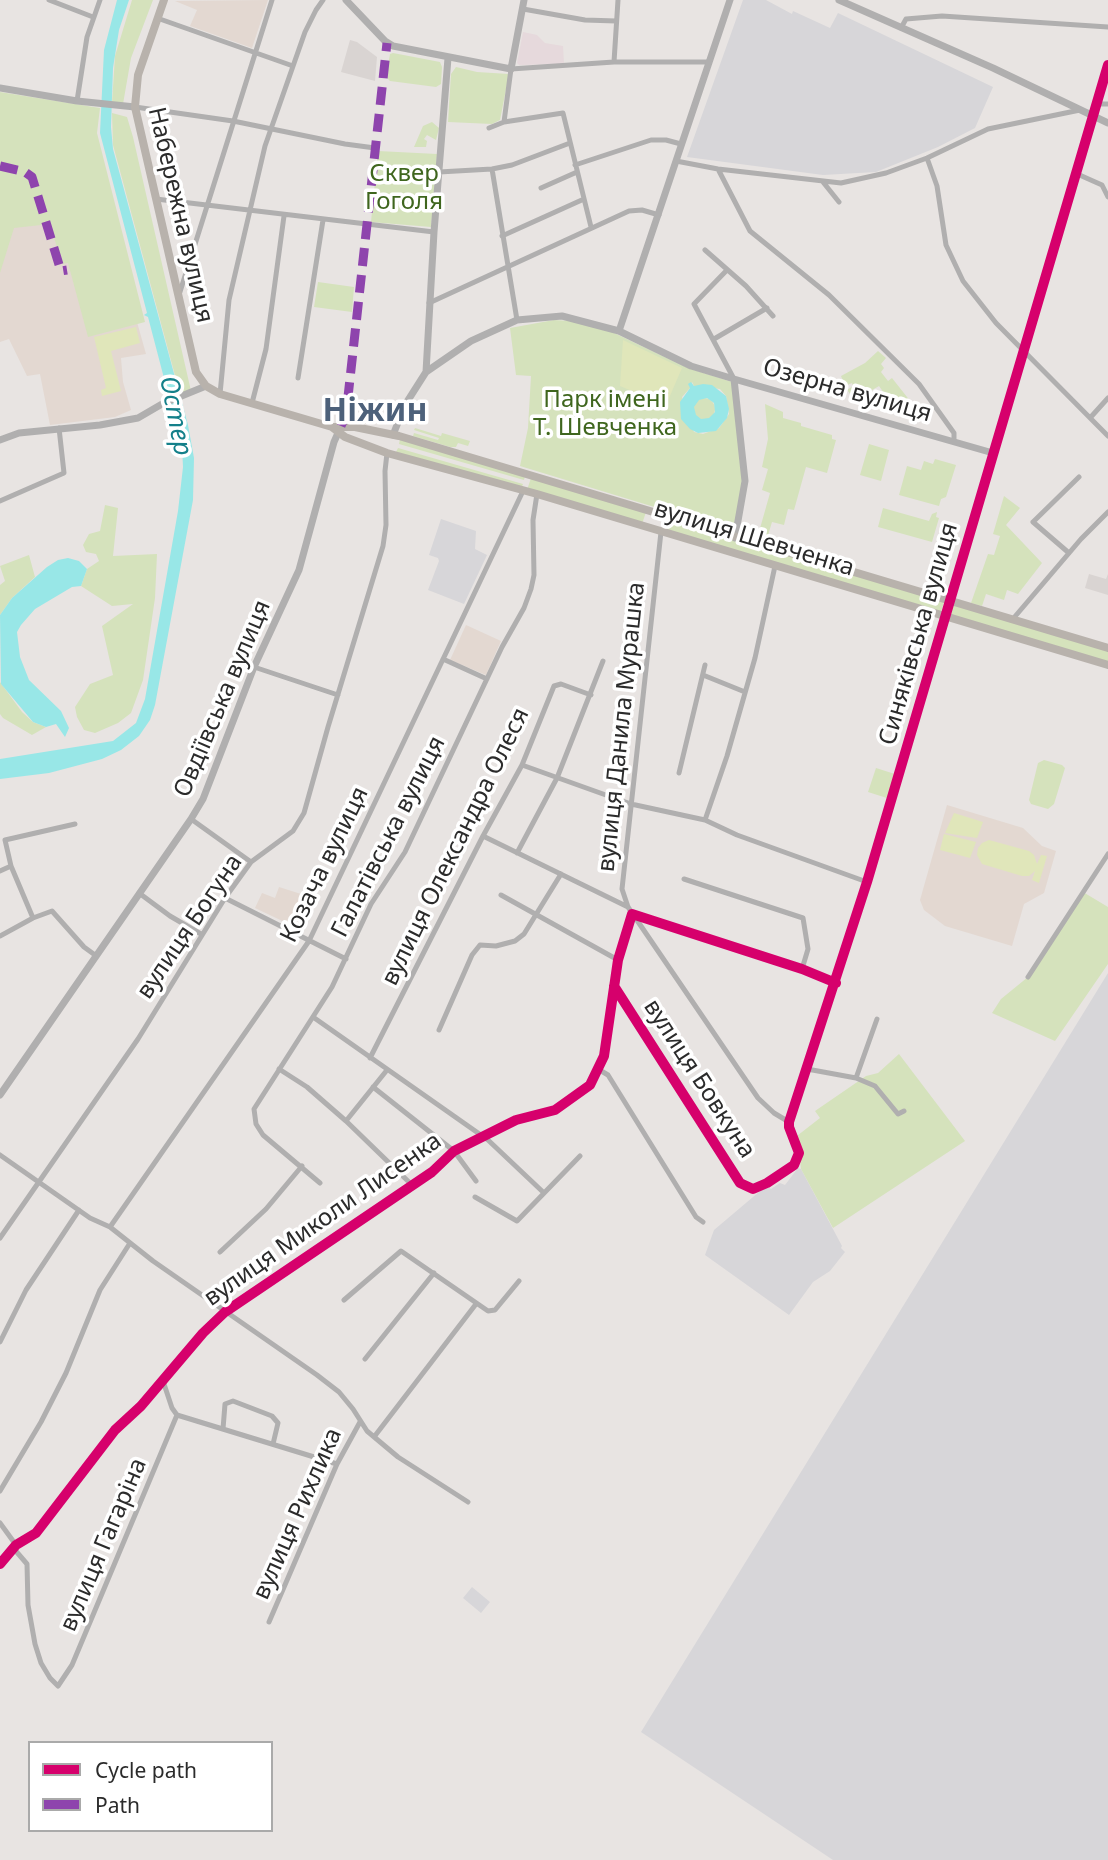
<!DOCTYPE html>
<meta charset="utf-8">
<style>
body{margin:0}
#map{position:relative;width:1108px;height:1860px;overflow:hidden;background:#e8e4e2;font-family:"Noto Sans",sans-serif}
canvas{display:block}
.legend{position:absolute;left:28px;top:1741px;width:245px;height:91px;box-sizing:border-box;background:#fff;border:2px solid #aaa;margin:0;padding:9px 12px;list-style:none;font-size:21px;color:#2b2b2b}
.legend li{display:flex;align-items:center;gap:14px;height:35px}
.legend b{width:35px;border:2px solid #aaa}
</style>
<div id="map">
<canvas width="1108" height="1860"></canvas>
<ul class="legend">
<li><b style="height:9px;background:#d6006c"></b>Cycle path</li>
<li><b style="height:9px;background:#8e44ad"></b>Path</li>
</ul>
</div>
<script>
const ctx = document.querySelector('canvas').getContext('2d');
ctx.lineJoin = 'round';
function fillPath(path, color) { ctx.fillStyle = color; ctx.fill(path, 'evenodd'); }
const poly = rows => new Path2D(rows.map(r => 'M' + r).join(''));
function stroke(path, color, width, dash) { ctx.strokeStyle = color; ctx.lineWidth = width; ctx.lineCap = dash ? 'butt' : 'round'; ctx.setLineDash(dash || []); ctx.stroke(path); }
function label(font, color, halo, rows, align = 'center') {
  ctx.font = font + ' "Noto Sans",sans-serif'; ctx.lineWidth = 7; ctx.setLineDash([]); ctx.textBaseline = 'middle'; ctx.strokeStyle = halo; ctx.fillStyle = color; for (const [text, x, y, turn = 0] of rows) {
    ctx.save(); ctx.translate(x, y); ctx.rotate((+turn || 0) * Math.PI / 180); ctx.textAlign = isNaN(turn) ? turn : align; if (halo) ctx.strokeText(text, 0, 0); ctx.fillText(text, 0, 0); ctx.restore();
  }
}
fillPath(poly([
 [743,0,766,0,792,14,793,11,830,28,838,13,993,87,975,128,938,147,876,172,823,175,687,157],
 [441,519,476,531,475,549,487,555,464,604,428,590,439,561,438,558,429,555],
 [1108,973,1108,1860,833,1860,641,1732],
 [798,1168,801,1169,842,1246,841,1248,845,1252,830,1271,813,1282,789,1315,705,1255,714,1230,766,1186,771,1189,780,1183,785,1185],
 [472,1587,490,1602,481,1613,463,1598]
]), '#d7d6d9');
fillPath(poly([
 [268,0,252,48,190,26,197,10,175,1],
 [0,136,137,322,146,354,121,358,123,382,131,410,115,417,50,425,40,374,27,376,9,339,0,342],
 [466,625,501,641,486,675,450,660],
 [947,805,1023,828,1042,846,1056,851,1044,893,1024,904,1012,946,945,926,924,910,920,900],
 [279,887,301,894,297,905,305,908,305,912,297,928,294,924,293,926,255,908,262,893,275,898]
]), '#e3d8d1');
fillPath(poly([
 [523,32,537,35,545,43,563,46,564,64,519,65,517,63]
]), '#e6d9dc');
fillPath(poly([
 [132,0,153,0,131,58,123,104,112,103,115,56],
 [393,53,440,62,442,67,441,84,436,87,390,81,386,77,390,54],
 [456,67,477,72,509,74,500,120,492,124,448,122,451,74],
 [0,92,100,108,97,133,145,322,88,337,68,263,62,264,50,224,14,228,0,273],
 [112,113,127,117,133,137,191,391,180,394,113,145],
 [432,122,439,128,436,140,427,135,424,139,427,141,426,147,414,147,423,126],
 [378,151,437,154,431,227,371,222],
 [318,282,354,287,352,312,314,307],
 [554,320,570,321,610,331,688,368,732,382,742,479,741,498,733,531,520,466,528,428,531,376,516,375,510,328],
 [692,382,694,386,720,389,726,396,729,414,719,428,703,434,694,432,682,397,690,388],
 [878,351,886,358,881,364,884,368,881,372,888,381,892,378,911,402,897,412,879,386,855,400,847,390,853,386,852,383,845,386,841,376,865,363],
 '693 409a11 11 0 1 1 22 0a11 11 0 1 1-22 0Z',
 [765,404,783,412,783,418,801,423,801,426,832,435,832,439,836,440,827,473,806,467,794,510,788,509,784,525,772,522,766,542,757,539,770,493,762,490,768,469,762,467,768,439],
 [415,428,441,436,442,433,470,441,468,446,458,443,456,447,450,447,413,436,414,433,438,440,439,438,414,430],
 [400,439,525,476,524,480,399,444],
 [869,444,889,450,881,481,860,475],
 [398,448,523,484,521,489,396,452],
 [935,459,956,465,946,497,941,499,939,506,899,495,907,466,921,470,924,461,933,464],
 [531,478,646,512,642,524,527,490],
 [1004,496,1020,508,1006,525,1042,563,1018,594,1007,590,1004,600,986,594,982,606,971,603,988,554,994,555,1000,536,993,534],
 [105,505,118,508,113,556,157,554,155,598,143,680,131,713,118,723,95,733,84,730,77,717,75,707,90,684,113,675,102,626,133,604,112,606,81,586,87,569,99,561,96,554,86,552,83,545,89,534,100,531],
 [883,508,929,521,932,514,937,512,936,517,939,518,932,542,878,527],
 [668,519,944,602,941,612,665,531],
 [29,555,35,577,12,598,0,615,0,585,5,581,0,566],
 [952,604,1108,651,1108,662,949,614],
 [0,682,22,712,33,722,46,727,32,735,3,718,0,714],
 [1044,760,1062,765,1065,768,1054,804,1048,809,1031,804,1029,800,1038,763],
 [876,768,898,775,890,799,868,792],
 [1083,892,1108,907,1108,964,1055,1041,992,1013,1001,999,1028,977],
 [899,1054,965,1141,833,1228,801,1169,799,1153,793,1139,820,1118,815,1111,866,1076,878,1073]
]), '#d5e2bc');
fillPath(poly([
 [136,327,140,343,111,351,121,391,102,396,101,390,106,388,94,337],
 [623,340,682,368,666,405,620,386],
 [954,813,983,822,977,838,945,833],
 [944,834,976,842,970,858,940,850],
 [989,840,1029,851,1034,855,1037,864,1041,855,1047,856,1039,883,1032,880,1035,871,1029,876,1022,876,982,864,977,855,978,848,982,843]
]), '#e0e6ba');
fillPath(poly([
 [350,40,357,42,377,57,375,81,341,72],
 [1089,574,1106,579,1108,574,1108,595,1085,588]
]), '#d9d4d2');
fillPath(poly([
 [117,0,129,0,119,30,113,68,111,127,113,149,188,425,194,458,193,500,155,705,150,720,139,736,121,750,102,759,49,773,0,779,0,759,113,741,136,723,145,699,178,511,183,467,182,447,148,317,144,315,147,313,100,133,104,50],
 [691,382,694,386,703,384,712,385,726,396,729,409,727,418,716,431,698,433,690,429,681,419,680,402,690,388,688,384],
 [707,398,714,403,715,412,709,418,701,419,696,415,694,407,699,400],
 [68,558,79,561,87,569,81,586,72,587,35,609,21,625,17,632,20,657,29,680,61,711,69,728,65,737,56,724,46,727,33,722,1,684,0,615,12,598,47,567,58,560]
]), '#98e7e7');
stroke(poly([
 [49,0,93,17],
 [523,9,585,20,616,21],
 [157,18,293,66],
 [901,28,906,19,942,16,1108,27],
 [614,62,618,0],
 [77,101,87,37,100,0],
 [1096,104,1108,104],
 [135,107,233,121,345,144,375,148],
 [504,122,511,69,614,62,709,62],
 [489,128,504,122,563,113,591,227],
 [927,158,937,186,946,245,963,281,996,323,1108,436],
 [676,161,718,169,841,183,886,173,927,158,988,129,1080,110],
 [575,165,651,140,666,140,681,144],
 [492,169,517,320],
 [718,169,750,231,829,295,919,384,954,433,954,442],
 [439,172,492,169,512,165,570,143],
 [1075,173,1102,185,1108,197],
 [823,182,839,202],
 [541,188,577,172],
 [156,199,434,232],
 [502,236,584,199],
 [705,250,746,286,773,316],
 [727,270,694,304,734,379],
 [179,295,272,0],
 [429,303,629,211,642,210,659,215],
 [714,339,767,308],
 [298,378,323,220],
 [220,394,229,300,265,146,305,32,316,10,323,0],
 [252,403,266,349,284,216],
 [1090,418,1108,398],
 [0,501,64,473,59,428],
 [1069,553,1033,522,1079,477],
 [1012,620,1081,539,1108,512],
 [443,659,487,679],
 [254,667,338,695],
 [703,675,745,692],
 [522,765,631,804,705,820,737,835,867,882],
 [679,773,705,665],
 [191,819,251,862],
 [705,820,727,756,755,658,775,566],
 [483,836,628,907],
 [517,853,557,778,603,661],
 [0,871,11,866],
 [684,879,803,918,808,949,802,969],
 [139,893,170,916,201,934],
 [501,895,618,960],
 [225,898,346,959],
 [33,918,11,866,5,840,75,824],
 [0,936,33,918,52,911,84,947,95,955],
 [1028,977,1108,854],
 [614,986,740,1183,753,1189,767,1183,794,1165,799,1153,789,1127,789,1122,774,1113,758,1098,628,907,622,889,661,532],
 [313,1017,488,1140,543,1192],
 [439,1030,472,955,480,945,496,946,515,941,524,934,561,874],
 [370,1058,483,836,522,765,554,686,561,684,591,695],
 [279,1069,307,1087,346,1121,412,1185],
 [598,1069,608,1075,696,1217,703,1222],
 [807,1069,856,1078,877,1019],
 [856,1078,875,1086,898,1114,904,1111],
 [373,1087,454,1151,476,1181],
 [346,1121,387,1070],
 [0,1155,90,1218,110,1227,153,1261,317,1375,339,1392,353,1409,367,1431,398,1457,468,1502],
 [320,1183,263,1135,256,1124,254,1109,332,987,371,904,405,852,502,647,524,608,531,589,534,575,533,520,537,494],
 [475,1197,517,1221,580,1156],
 [110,1227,309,941,523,491],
 [0,1238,138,1039,225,898,251,862,293,831,304,813,328,727,383,546,386,525,385,471,387,453],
 [220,1252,266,1209,302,1166],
 [344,1300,401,1251,488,1311,495,1310,519,1281],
 [0,1342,26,1290,79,1210],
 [365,1359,434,1273],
 [163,1381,172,1408,177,1415,337,1464],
 [223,1429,225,1404,233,1401,272,1416,278,1423,273,1444],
 [374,1437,476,1304],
 [0,1491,41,1422,66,1373,100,1290,130,1243],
 [0,1523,16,1545,15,1550,27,1564,28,1605,35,1644,41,1663,50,1678,58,1686,72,1665,177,1415],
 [0,1564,16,1545,36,1533,115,1430,141,1406,203,1333,225,1312,432,1172,454,1151,516,1120,555,1110,590,1085,604,1056,618,960,632,914,802,969,836,983],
 [269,1622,337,1464,360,1422]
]), '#b0afaf', 5);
stroke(poly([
 [346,0,385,41,393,46,511,69,524,0],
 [839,0,993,68,1108,123],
 [0,88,77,101,135,107],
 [619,331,730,0],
 [426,372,471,341,517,320,562,316,619,331,691,366,734,379,745,481,735,538],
 [734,379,993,453],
 [393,435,405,405,426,372,434,232,448,58],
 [0,440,19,433,100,425,138,418,162,404,206,386],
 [0,1095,191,819,203,799,254,667,299,570,334,442,338,433],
 [789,1122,867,882,1108,65]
]), '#b0afaf', 7);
stroke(poly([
 [164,0,138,75,135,107,196,372,206,386,220,394,332,427,355,427,399,436,1108,648],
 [332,427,345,437,387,453,537,494,1108,665]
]), '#b8b2ac', 8);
stroke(poly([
 [0,166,25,172,32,177,61,271,67,270],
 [341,426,346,415,387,43]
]), '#8e44ad', 9, [18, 9]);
stroke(poly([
 [614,986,740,1183,753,1189,767,1183,794,1165,799,1153,789,1127,789,1122,867,882,1108,65],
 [0,1564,16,1545,36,1533,115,1430,141,1406,203,1333,225,1312,432,1172,454,1151,516,1120,555,1110,590,1085,604,1056,618,960,632,914,802,969,836,983]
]), '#d6006c', 10);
label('24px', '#3f661e', '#fff', [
 ["Сквер",404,174],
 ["Гоголя",404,202],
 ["Парк імені",605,400],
 ["Т. Шевченка",605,428]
]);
label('24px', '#2b2b2b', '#fff', [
 ["Набережна вулиця",180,215,77],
 ["Озерна вулиця",847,391,16],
 ["вулиця Шевченка",754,539,17],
 ["Синяківська вулиця",919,634,-74],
 ["Овдіївська вулиця",223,699,-67],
 ["вулиця Данила Мурашка",622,727,-84],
 ["Галатівська вулиця",389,837,-63],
 ["вулиця Олександра Олеся",456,847,-64],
 ["Козача вулиця",325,865,-64],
 ["вулиця Богуна",190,927,-56],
 ["вулиця Бовкуна",699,1079,57],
 ["вулиця Миколи Лисенка",323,1220,-35],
 ["вулиця Рихлика",298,1514,-66],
 ["вулиця Гагаріна",104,1545,-67]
]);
label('italic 26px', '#14808a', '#fff', [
 ["Остер",175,416,79]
]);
label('bold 32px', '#4d617a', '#fff', [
 ["Ніжин",375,412]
]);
</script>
